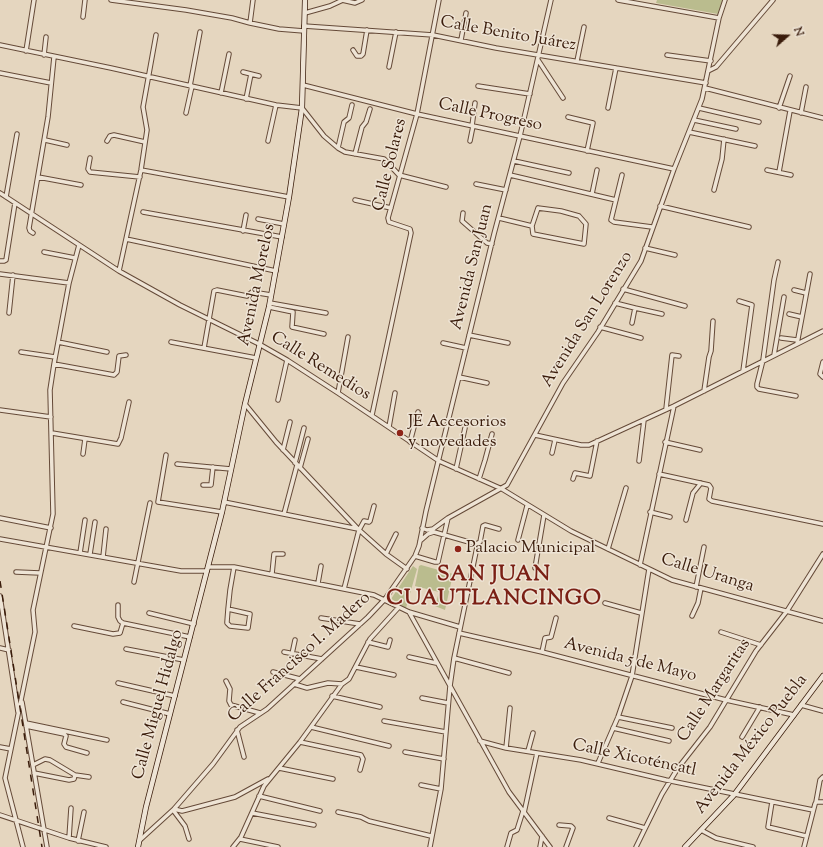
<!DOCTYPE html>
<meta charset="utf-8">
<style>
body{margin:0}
#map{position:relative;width:823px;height:847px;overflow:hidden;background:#e5d6bf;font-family:"Sorts Mill Goudy",serif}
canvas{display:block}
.north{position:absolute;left:767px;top:16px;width:40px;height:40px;-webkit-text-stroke:3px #eee4d5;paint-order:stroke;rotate:70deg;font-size:11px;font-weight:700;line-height:16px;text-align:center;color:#3a1c0b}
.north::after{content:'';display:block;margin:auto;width:14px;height:18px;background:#3a1c0b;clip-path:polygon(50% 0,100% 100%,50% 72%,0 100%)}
</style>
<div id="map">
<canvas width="823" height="847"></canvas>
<div class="north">N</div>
</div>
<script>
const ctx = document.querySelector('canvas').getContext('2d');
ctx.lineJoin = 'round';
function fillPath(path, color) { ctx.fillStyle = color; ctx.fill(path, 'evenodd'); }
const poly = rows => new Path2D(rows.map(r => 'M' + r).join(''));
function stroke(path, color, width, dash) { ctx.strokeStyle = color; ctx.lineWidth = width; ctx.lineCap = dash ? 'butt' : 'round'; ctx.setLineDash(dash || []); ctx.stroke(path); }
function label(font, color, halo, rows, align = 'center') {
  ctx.font = font + ' "Sorts Mill Goudy",serif'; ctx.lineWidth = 3; ctx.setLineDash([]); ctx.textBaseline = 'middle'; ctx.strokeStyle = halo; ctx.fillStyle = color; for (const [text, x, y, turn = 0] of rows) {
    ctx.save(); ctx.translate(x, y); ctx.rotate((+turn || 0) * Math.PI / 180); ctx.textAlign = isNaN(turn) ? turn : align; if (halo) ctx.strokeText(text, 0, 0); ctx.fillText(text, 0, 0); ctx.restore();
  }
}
fillPath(poly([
 [657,0,723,0,718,14,656,3],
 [421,565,453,574,445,610,435,606,439,592,415,586,419,566],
 [413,566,417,569,406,608,391,599]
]), '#babc8e');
const street = poly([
 [111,0,186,10,232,18,250,23,279,29,304,31],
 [342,0,355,3,362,0],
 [618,0,719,18],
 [305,13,330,6,343,0],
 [83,17,85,0],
 [250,23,253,0],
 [304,26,433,35,496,48,706,83],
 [461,40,466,13],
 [0,45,111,68,276,105,302,108,324,136,338,148,345,152,384,159,399,175,446,187],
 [353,50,357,56,361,56,363,54,367,30],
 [26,51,34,0],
 [44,55,46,37],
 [667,55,711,61],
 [538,60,563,98],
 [577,61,584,27],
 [389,67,396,32],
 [708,71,716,67,773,0],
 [243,72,251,74],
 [0,73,51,83],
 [303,85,417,114,674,169],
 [190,86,200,32],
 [478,86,530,94],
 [705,88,823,118],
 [221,93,229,54],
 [246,99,251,74,259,76],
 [608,108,616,68],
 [699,108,759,122],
 [779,108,790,76],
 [186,113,192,86],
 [801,113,806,87],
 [568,117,593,123,587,151],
 [694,120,736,129],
 [472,126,475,103],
 [689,132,755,146],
 [45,140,67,145],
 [107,141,110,136,114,135,145,142],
 [268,141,276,105],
 [470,141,473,126],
 [338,148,344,122,349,118,352,105],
 [355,154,362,127,366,122,370,109],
 [90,158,88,169,90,172,140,177],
 [514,161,569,173],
 [141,170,289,197],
 [767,170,791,175],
 [779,172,790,111],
 [510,175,616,200],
 [622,175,611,220,614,222,652,227],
 [38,177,81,185],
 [476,184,506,190],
 [714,190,722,159,724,139],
 [0,193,119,271,180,305,259,344,287,360,338,393,439,461,502,489,571,531,672,580,823,621],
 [592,194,597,170],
 [6,197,17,134],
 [355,200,391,208],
 [660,206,749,227],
 [538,208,561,211,579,216,586,224,584,244,533,234,532,226,538,208],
 [143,212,282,237],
 [463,213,462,221,487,243,492,244],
 [499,218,532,226],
 [258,219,284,224],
 [243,231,246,215],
 [33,233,30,231,29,228,48,117,54,57],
 [126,239,276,271],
 [645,248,675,255],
 [44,252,75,258],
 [0,261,4,261,6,260,15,203],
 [778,262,774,280,763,360,757,384,757,387,759,389,796,396],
 [119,271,141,170,147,130,143,107,156,35],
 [0,274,69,283],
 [623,289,685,306],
 [794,290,806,293],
 [739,301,752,305,743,371],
 [270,303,326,313],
 [615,303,635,308,632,323],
 [269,307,293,312,292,327,324,334],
 [635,308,662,314],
 [9,313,13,275],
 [789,314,802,317],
 [600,327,641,338],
 [469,335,508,343],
 [781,338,797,340],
 [58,342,107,352],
 [171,342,256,358],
 [443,343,466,348],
 [797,344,810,274],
 [204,348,214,291,217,290,247,296,252,292,271,295],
 [21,352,55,357],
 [774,355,784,297],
 [823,362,820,374,823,377],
 [54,364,114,375,117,372,119,356,126,355],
 [459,377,487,383],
 [704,391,709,357,711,351,713,321],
 [338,393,348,337],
 [278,400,287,360],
 [245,404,276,442,358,529,386,554,407,569],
 [666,409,672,355,679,356],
 [0,410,51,417],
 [372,415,411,233,410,229,389,222,388,218,417,114,439,0],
 [389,427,395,393],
 [52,433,118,444,121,438,129,402],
 [535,435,581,445,589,445,674,406,823,331],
 [410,442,418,412],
 [665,442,700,450],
 [283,450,290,422],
 [552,453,555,440],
 [83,454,85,439],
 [166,455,158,502,222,512],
 [639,461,644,420],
 [295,463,304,428],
 [177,464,231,469],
 [300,468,308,439],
 [456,469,465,428],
 [659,474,709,485,711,488,709,499,712,501,823,524],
 [479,479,485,460,492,434],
 [573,479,575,473,590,476,597,441],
 [203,485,211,485,213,467],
 [224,502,358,529],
 [650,512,670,517],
 [284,514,297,465],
 [0,518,51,528],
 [686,520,693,493,701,483],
 [422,528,427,530,433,529,448,518,507,485,563,383,598,332,641,261,674,169,702,99,719,18,725,0],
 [0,539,181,571,207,571],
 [518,540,527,506],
 [420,541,428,534,434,532,476,544],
 [476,544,480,542,483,526,485,525,499,529],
 [608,549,626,488],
 [80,553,85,520],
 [90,554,95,522],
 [386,554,396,534],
 [415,556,435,562,438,562,448,518],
 [103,557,106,529],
 [640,565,674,406],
 [208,567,234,567,374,595,409,612,460,627],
 [535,568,544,515],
 [16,572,40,573],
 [272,574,274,554,283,554],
 [134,582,150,503],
 [318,583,321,566],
 [696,587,704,547],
 [344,589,359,530,364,521,369,522,370,521,374,506],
 [0,596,18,712],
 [605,603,641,613],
 [118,605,118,617,120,621,123,623,190,637],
 [228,609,250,614,248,628,230,626,227,623,227,622,228,609,230,590,234,567],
 [409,612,509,792,550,847],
 [149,613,194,624],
 [692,616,698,603,701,588],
 [321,618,360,624],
 [74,626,113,634,120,633,123,623],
 [721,632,761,645],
 [459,633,542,652,726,700,794,715],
 [368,642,388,647,390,640],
 [0,648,9,650],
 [126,649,184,660],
 [284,652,322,659],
 [542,652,545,638,551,637,556,618],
 [292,654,295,640],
 [409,657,436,663],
 [454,658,509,673],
 [356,667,394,675],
 [273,672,300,679],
 [226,681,230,689,229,701,231,705,260,713],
 [118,683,175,696],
 [294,684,307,688,328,683,342,684],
 [332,696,380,707],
 [422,698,448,703],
 [22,702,47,847],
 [123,702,170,714],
 [801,705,823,711],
 [618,717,672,728],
 [384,721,446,732],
 [26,723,107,740],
 [26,726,64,734,66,736,64,744,66,747,87,753],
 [311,727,389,746],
 [613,728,669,741],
 [237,730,244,757],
 [742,737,760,707],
 [480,741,506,748,581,760,666,780,813,810],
 [300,742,361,755,363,759,360,770],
 [0,747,11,749],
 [506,748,510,708],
 [528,751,533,733],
 [405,752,444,759],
 [598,763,618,717,632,676,649,569],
 [33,765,45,759,50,760,75,775,74,779,69,780,34,773],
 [279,768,333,779],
 [75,775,89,777],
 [421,785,441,789],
 [259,796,320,811],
 [772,802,768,827,806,836],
 [816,802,820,780,823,777],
 [174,809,182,811,186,810,235,797,268,779],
 [173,810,185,826,189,839],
 [338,812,361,817,369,821,431,836],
 [252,813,314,825],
 [524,813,537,753],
 [0,815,69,838,106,847],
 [609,818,645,828],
 [559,825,571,826,573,828,566,847],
 [701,830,716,838,753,847],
 [69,838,71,808],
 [240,839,278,847],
 [140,840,174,809,213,764,240,727,267,709,368,617,385,599,415,556,419,546,426,511,494,234,520,136,551,0],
 [78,841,84,812],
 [23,847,5,778,35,632,33,610,53,514,50,390,54,364,69,283,79,245],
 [233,847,241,837,264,786,300,742,342,684,349,679,370,639,399,607],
 [430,847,441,789,450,686,454,658,477,547,476,544],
 [507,847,511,833,517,830,523,811],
 [540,847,542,836],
 [636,847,662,794,678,768,710,727,756,651,787,611,823,554],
 [804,847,815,804,816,802,823,802]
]);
const secondary = poly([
 [138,847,146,807,222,512,245,404,269,307,289,197,302,108,305,0],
 [685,847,734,795,823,676]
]);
stroke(street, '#654a38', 5.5);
stroke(secondary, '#3a1c0b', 6);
stroke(street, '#eee4d5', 3.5);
stroke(secondary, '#eee4d5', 4.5);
stroke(poly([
 [0,581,42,847]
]), '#3a1c0b', 1.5, [7, 7]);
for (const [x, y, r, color] of [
 [400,433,4,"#8f2418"],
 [458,549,4,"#8f2418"]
]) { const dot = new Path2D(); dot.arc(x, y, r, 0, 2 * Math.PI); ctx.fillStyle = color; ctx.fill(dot); stroke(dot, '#eee4d5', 1.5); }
label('17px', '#3a1c0b', '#eee4d5', [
 ["Calle Benito Juárez",508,35,10],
 ["Calle Progreso",490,116,12],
 ["Calle Solares",391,165,-76],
 ["Avenida San Juan",473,267,-76],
 ["Avenida Morelos",258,285,-78],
 ["Avenida San Lorenzo",588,320,-58],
 ["Calle Remedios",320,367,32],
 ["Calle Uranga",707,574,17],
 ["Calle Francisco I. Madero",300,658,-42],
 ["Avenida 5 de Mayo",630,661,14],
 ["Calle Margaritas",715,691,-57],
 ["Calle Miguel Hidalgo",159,705,-75],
 ["Avenida México Puebla",752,745,-52],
 ["Calle Xicoténcatl",634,759,12]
]);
label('17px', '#3a1c0b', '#eee4d5', [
 ["JE Accesorios",408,423],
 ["y novedades",408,443],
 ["Palacio Municipal",466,549]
], 'left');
ctx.letterSpacing = '1px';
label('bold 21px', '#7a1f14', '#eee4d5', [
 ["SAN JUAN",494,576],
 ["CUAUTLANCINGO",494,600]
]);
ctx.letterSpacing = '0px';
</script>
